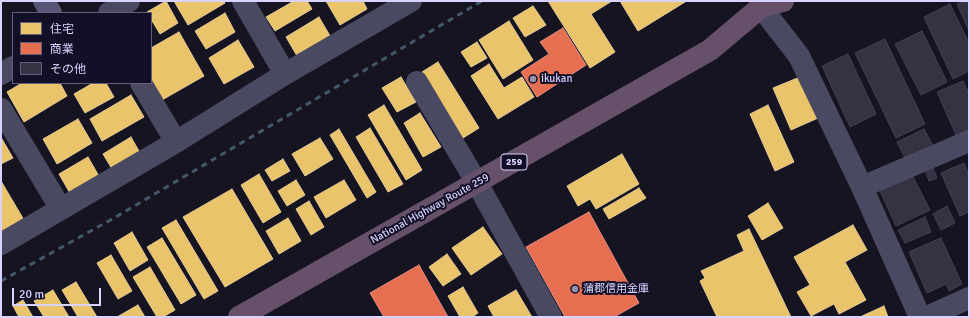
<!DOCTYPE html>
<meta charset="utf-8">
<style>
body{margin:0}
#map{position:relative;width:970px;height:318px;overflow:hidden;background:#161421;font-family:Signika,"Noto Sans JP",sans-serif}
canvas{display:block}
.frame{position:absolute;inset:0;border:2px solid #d9d4ff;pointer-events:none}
.legend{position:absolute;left:12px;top:12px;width:140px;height:72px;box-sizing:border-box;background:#130f26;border:1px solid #625e7d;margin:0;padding:5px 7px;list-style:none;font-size:12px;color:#d9d4ff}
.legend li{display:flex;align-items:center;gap:8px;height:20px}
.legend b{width:20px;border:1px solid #625e7d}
.scale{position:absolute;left:12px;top:288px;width:89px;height:18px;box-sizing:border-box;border:2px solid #d9d4ff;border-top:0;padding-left:5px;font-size:12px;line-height:14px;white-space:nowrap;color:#d9d4ff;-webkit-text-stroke:3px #130f26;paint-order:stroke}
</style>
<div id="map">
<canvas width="970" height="318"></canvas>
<div class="frame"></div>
<ul class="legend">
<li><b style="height:11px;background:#e9c46a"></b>住宅</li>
<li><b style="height:11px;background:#e76f51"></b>商業</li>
<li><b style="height:11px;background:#343243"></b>その他</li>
</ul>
<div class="scale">20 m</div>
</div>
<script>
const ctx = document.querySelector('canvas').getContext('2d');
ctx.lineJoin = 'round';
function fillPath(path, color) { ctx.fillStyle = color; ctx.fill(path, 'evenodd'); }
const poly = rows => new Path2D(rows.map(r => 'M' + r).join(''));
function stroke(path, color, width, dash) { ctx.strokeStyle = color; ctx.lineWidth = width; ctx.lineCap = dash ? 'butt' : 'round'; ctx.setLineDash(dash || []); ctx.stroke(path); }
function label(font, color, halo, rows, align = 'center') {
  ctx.font = font + ' Signika,"Noto Sans JP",sans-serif'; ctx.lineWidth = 4; ctx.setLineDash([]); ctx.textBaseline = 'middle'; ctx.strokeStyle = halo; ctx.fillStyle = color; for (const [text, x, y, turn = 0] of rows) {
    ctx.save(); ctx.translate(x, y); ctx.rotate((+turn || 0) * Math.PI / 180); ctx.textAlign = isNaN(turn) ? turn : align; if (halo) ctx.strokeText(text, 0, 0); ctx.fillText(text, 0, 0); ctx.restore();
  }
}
const homes = poly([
 [166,1,178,23,160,34,151,19,151,13,148,13,147,12,166,1],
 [174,1,224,1,225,3,188,25,174,1],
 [294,1,307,1,312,9,275,31,266,17,294,1],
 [326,1,363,1,367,9,340,25,326,1],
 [548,1,612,1,591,14,615,52,590,68,548,1],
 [620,1,684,1,685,2,638,31,620,1],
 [533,6,546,25,525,37,513,18,533,6],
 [225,13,235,32,206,49,195,31,225,13],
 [319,17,333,41,300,61,286,37,319,17],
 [509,21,533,60,503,79,479,40,509,21],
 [179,32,204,76,162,100,151,81,151,48,179,32],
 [238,40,254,67,224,84,209,58,238,40],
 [477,42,487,58,471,67,461,52,477,42],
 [438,62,479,128,463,138,422,72,438,62],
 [489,64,504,88,522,77,534,97,498,119,471,76,489,64],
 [401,77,416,102,397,112,382,88,401,77],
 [800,77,818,118,791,130,773,88,800,77],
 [22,83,60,83,67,96,24,122,7,92,22,83],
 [93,83,106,83,114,97,85,113,74,94,93,83],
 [131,95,144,117,102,141,90,119,131,95],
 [384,105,422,170,406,180,368,115,384,105],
 [768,105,794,162,775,171,750,114,768,105],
 [420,113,441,147,423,157,404,123,420,113],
 [78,119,92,143,57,164,43,139,78,119],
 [370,128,403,184,388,192,356,137,370,128],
 [339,129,376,192,367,198,330,135,339,129],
 [131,137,140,153,112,169,103,154,131,137],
 [320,138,333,159,305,176,292,154,320,138],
 [2,139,13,158,1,164,1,140,2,139],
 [622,154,639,184,596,209,590,199,578,206,567,186,622,154],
 [88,157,100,178,71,195,59,174,88,157],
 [283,159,290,171,272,181,265,170,283,159],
 [259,174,281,212,263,223,241,185,259,174],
 [296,180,305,195,287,206,278,191,296,180],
 [344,180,356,200,326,218,314,197,344,180],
 [1,181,24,220,1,233,1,181],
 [639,188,646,198,609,219,603,209,639,188],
 [232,189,273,259,225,287,183,217,232,189],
 [309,201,324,227,311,235,296,209,309,201],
 [768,203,783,228,762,240,748,216,768,203],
 [288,218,301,241,279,254,266,231,288,218],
 [176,220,218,291,204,299,162,228,176,220],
 [853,225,867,250,845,262,866,300,839,314,834,304,811,316,797,292,810,285,794,257,853,225],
 [483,227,502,254,471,275,452,248,483,227],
 [749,229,791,317,717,317,700,281,705,278,701,271,744,251,737,235,749,229],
 [132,232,148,260,130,271,114,243,132,232],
 [162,238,196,295,181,304,147,247,162,238],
 [447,254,461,274,443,286,429,267,447,254],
 [111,255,132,291,118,299,97,263,111,255],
 [150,267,175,310,163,317,157,317,133,277,150,267],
 [76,282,97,317,78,317,62,290,76,282],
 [463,287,478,313,472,317,460,317,448,296,463,287],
 [53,290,69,317,44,317,34,301,53,290],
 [516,290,532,317,494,317,488,306,516,290],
 [23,300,33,317,19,317,13,306,23,300],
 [138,305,145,317,117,317,138,305],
 [884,306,888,317,862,317,862,316,884,306]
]);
fillPath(homes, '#e9c46a');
stroke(homes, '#e4c997', 1);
const shops = poly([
 [563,28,586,65,537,97,521,72,549,54,540,42,563,28],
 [589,212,639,303,614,317,565,317,526,247,589,212],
 [419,265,448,317,384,317,370,293,419,265]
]);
fillPath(shops, '#e76f51');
stroke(shops, '#e38d85', 1);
const building = poly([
 [964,1,969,1,969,31,957,4,964,1],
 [950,4,969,43,969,71,953,79,924,17,950,4],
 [922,31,947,82,921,95,895,44,922,31],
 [885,39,925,124,896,138,855,53,885,39],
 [848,54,876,114,850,127,822,66,848,54],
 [963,81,969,94,969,130,956,135,937,92,963,81],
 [924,129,933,146,906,160,897,142,924,129],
 [964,163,969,175,969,212,960,216,941,173,964,163],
 [933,168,937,178,929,181,925,170,933,168],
 [913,177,930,210,896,226,880,191,913,177],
 [947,206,955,223,941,230,933,214,947,206],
 [925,217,931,232,905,243,898,230,925,217],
 [941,238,962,284,949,291,946,284,927,293,909,252,941,238]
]);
fillPath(building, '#343243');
stroke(building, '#433f54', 1);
stroke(poly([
 [243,1,285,74],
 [761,7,799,56,862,187,920,317],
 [109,13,129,1],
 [1,74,13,67],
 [417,82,477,183,551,317],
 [141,83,176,142],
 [1,109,61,209],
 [862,187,969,141],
 [1,244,176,142,285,74,411,1],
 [927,317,969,298]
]), '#4a4962', 22);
stroke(poly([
 [44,1,51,13]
]), '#575674', 22);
stroke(poly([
 [239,317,710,50,761,7,783,1]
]), '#67516a', 22);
stroke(poly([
 [1,281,114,218,482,1]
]), '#43596b', 3, [6, 5]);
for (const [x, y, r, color] of [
 [533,79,4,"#9591b1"],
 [575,289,4,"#9591b1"]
]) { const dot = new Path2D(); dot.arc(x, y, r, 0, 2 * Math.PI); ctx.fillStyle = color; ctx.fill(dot); stroke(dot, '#130f26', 1.5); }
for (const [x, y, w] of [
 [514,162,26]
]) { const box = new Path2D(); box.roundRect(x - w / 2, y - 8, w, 16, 3); ctx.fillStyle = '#130f26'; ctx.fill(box); stroke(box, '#d9d4ff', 1); }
label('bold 10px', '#d9d4ff', null, [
 ["259",514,162]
]);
label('11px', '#d9d4ff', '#130f26', [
 ["ikukan",541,79],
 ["蒲郡信用金庫",583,289]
], 'left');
label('11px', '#d9d4ff', '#130f26', [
 ["National Highway Route 259",430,209,-29]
]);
</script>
